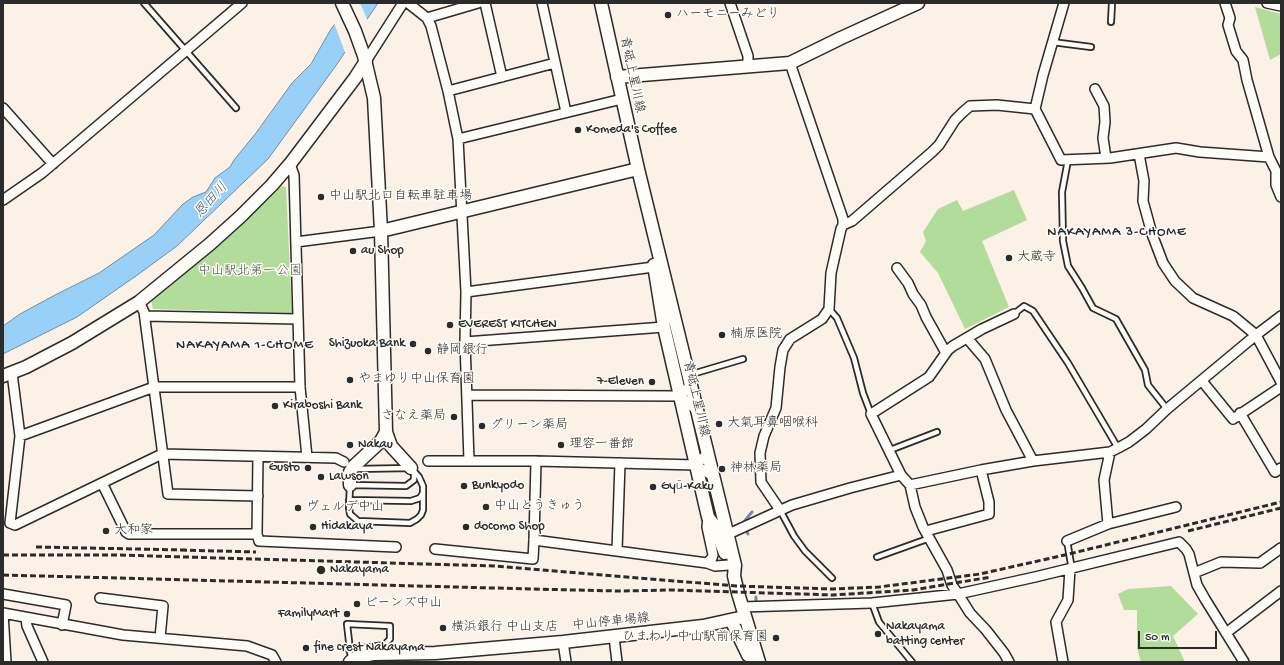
<!DOCTYPE html>
<meta charset="utf-8">
<style>
body{margin:0}
#map{position:relative;width:1284px;height:665px;overflow:hidden;background:#fcf1e7;font-family:"Gochi Hand",sans-serif}
canvas{display:block}
.frame{position:absolute;inset:0;border:4px solid #2b2b2b;pointer-events:none}
.scale{position:absolute;left:1138px;top:631px;width:79px;height:18px;box-sizing:border-box;border:2px solid #2b2b2b;border-top:0;padding-left:5px;font-size:12px;line-height:14px;white-space:nowrap;color:#2b2b2b;-webkit-text-stroke:3px #fdfcf7;paint-order:stroke}
</style>
<div id="map">
<canvas width="1284" height="665"></canvas>
<div class="frame"></div>
<div class="scale">50 m</div>
</div>
<script>
const ctx = document.querySelector('canvas').getContext('2d');
ctx.lineJoin = 'round';
function fillPath(path, color) { ctx.fillStyle = color; ctx.fill(path, 'evenodd'); }
const poly = rows => new Path2D(rows.map(r => 'M' + r).join(''));
function stroke(path, color, width, dash) { ctx.strokeStyle = color; ctx.lineWidth = width; ctx.lineCap = dash ? 'butt' : 'round'; ctx.setLineDash(dash || []); ctx.stroke(path); }
function label(font, color, halo, rows, align = 'center') {
  ctx.font = font + ' "Gochi Hand","Klee One",sans-serif'; ctx.lineWidth = 3; ctx.setLineDash([]); ctx.textBaseline = 'middle'; ctx.strokeStyle = halo; ctx.fillStyle = color; for (const [text, x, y, turn = 0] of rows) {
    ctx.save(); ctx.translate(x, y); ctx.rotate((+turn || 0) * Math.PI / 180); ctx.textAlign = isNaN(turn) ? turn : align; if (halo) ctx.strokeText(text, 0, 0); ctx.fillText(text, 0, 0); ctx.restore();
  }
}
fillPath(poly([
 [1255,7,1281,14,1281,54,1270,60],
 [282,186,286,187,292,313,153,309,151,300,219,246],
 [1014,190,1027,220,982,241,1009,307,965,329,938,273,920,252,926,241,923,232,938,209,957,200,963,211],
 [1171,586,1198,614,1173,636,1185,662,1141,662,1137,648,1137,610,1124,610,1118,594,1128,589]
]), '#b2dc99');
const water = poly([
 [351,3,378,3,335,67,268,159,177,246,136,276,77,317,3,354,3,326,20,314,55,295,99,273,154,235,183,204,193,197,206,192,215,178,230,167,234,160,256,133,292,83,311,64,331,29,351,3]
]);
fillPath(water, '#99d0f8');
stroke(water, '#6d8ea6', 1);
fillPath(poly([
 [349,3,360,3,368,21,346,55,334,23]
]), '#fcf1e7');
stroke(poly([
 [748,534,743,523,752,512],
 [756,600,756,597]
]), '#6d8ea6', 3);
const lane = poly([
 [144,3,236,108],
 [1111,22,1112,3],
 [1052,42,1091,47],
 [1068,160,1062,192,1063,241,1068,266,1082,288,1093,308,1116,319,1145,370,1148,385,1167,409],
 [829,309,837,318,854,358,863,393,871,414],
 [1014,314,1024,306,1033,311,1068,363,1118,448],
 [689,375,743,359],
 [890,450,937,432],
 [355,469,411,468,419,477,423,486,423,510,421,515,417,519,410,523,358,521,350,514,349,508,350,485,406,486,414,480,414,472,411,468],
 [349,500,411,501,420,498,423,493],
 [780,510,794,536,805,551,832,578],
 [1067,541,1071,564,1070,569],
 [877,557,930,538],
 [872,603,879,622,912,662],
 [349,650,384,645],
 [351,659,347,624,390,626,390,639,384,645,384,654]
]);
const street = poly([
 [408,3,427,18,431,26,448,91,458,139,466,292,465,342,469,461],
 [485,3,502,77],
 [542,3,566,112],
 [730,3,748,56,748,67],
 [1064,3,1043,75,1035,109,1061,160,1110,158,1176,148,1200,152,1269,157],
 [1225,3,1230,18,1228,25,1236,51,1243,60,1247,80,1269,157,1276,171,1276,185,1281,197],
 [1267,3,1281,6],
 [427,18,478,3],
 [366,61,403,3],
 [1095,89,1104,106,1105,122,1103,138,1106,158],
 [448,91,555,63],
 [3,108,53,164],
 [458,139,622,99],
 [1139,154,1144,181,1143,201,1152,234,1163,263,1175,281,1193,298,1233,316,1256,335,1281,382],
 [290,164,294,175,300,387,307,457],
 [3,200,42,173,242,3],
 [843,225,852,221,932,152,939,145,955,120,963,112,970,106,997,105,1035,109],
 [296,242,381,231],
 [897,268,908,283,913,294,921,305,926,317,946,353],
 [466,292,661,266],
 [139,302,144,312,168,494,258,496],
 [1014,314,982,329,953,346,948,350,929,377,871,414,901,475,910,485,981,470,1033,461,1110,452,1118,448,1129,442,1146,429,1167,409,1256,335,1281,316],
 [145,316,298,319],
 [967,338,985,359,1006,410,1033,461],
 [465,342,664,327],
 [12,373,20,436,10,523,15,525,162,454,336,458,344,462],
 [1202,381,1233,419,1281,387],
 [691,385,680,396,698,411],
 [467,395,680,396],
 [1240,413,1275,472,1281,468],
 [20,436,154,387,300,387],
 [708,453,696,465,714,477],
 [428,461,536,461,696,465],
 [102,483,126,532,129,534,257,534,258,456],
 [910,485,915,507,923,527,947,570,952,585,958,594,970,613,986,630,1004,653,1009,662],
 [780,510,761,482,760,453,764,436,776,408,780,367,783,350,790,339,822,319,829,309,831,273,841,229,843,225,843,219,790,63],
 [1108,524,1176,507],
 [926,531,989,514,989,502,981,470],
 [257,534,259,541,396,547],
 [722,537,792,505,850,488,901,475],
 [534,540,707,563,715,566,729,565],
 [1067,541,1108,524,1104,480,1110,452],
 [435,549,533,559,534,540,536,461],
 [617,551,620,463],
 [707,563,712,558,713,555,707,527,708,517],
 [1194,573,1221,562,1260,563,1281,548],
 [3,594,66,605,62,625],
 [100,598,163,606,160,638],
 [741,607,872,603,958,594,1035,577,1179,542,1186,549,1189,554,1197,585,1205,599,1244,662],
 [3,613,123,635,247,646,272,655,276,662],
 [3,613,6,662],
 [26,618,27,626,43,662],
 [1226,633,1281,591],
 [614,637,617,662],
 [563,642,566,662],
 [1063,662,1056,622,1068,600,1070,569]
]);
const secondary = poly([
 [342,3,355,31,364,56,374,98,381,231,386,432,391,446,411,468],
 [601,3,638,169,735,565,734,576,738,593,759,662],
 [617,77,790,63,841,38,918,3],
 [381,231,638,169],
 [654,265,664,327,708,517,714,525,725,553],
 [3,376,26,367,72,343,139,302,210,244,241,216,272,185,290,164,355,78,366,61],
 [350,485,350,472,353,467,381,441,386,432],
 [731,620,748,655,757,662],
 [350,662,357,657,373,654,435,653,563,642,703,626,744,617]
]);
stroke(lane, '#2b2b2b', 8);
stroke(street, '#2b2b2b', 12);
stroke(secondary, '#2b2b2b', 15);
stroke(lane, '#fdfcf7', 4.5);
stroke(street, '#fdfcf7', 9);
stroke(secondary, '#fdfcf7', 12);
stroke(poly([
 [1188,531,1281,508],
 [36,547,186,550],
 [181,550,256,552],
 [3,555,117,555,494,566,736,586,833,589,879,587,980,574,1069,554,1281,502],
 [3,575,531,589,619,591,672,590,833,595,913,590,991,577]
]), '#2b2b2b', 3, [6, 3]);
for (const [x, y, r, color] of [
 [668,15,4,"#2b2b2b"],
 [578,130,4,"#2b2b2b"],
 [321,197,4,"#2b2b2b"],
 [353,251,4,"#2b2b2b"],
 [1009,258,4,"#2b2b2b"],
 [450,325,4,"#2b2b2b"],
 [722,335,4,"#2b2b2b"],
 [413,344,4,"#2b2b2b"],
 [428,351,4,"#2b2b2b"],
 [350,380,4,"#2b2b2b"],
 [652,382,4,"#2b2b2b"],
 [275,406,4,"#2b2b2b"],
 [454,417,4,"#2b2b2b"],
 [719,424,4,"#2b2b2b"],
 [482,426,4,"#2b2b2b"],
 [350,445,4,"#2b2b2b"],
 [561,445,4,"#2b2b2b"],
 [308,468,4,"#2b2b2b"],
 [722,469,4,"#2b2b2b"],
 [321,477,4,"#2b2b2b"],
 [464,486,4,"#2b2b2b"],
 [653,487,4,"#2b2b2b"],
 [486,507,4,"#2b2b2b"],
 [298,508,4,"#2b2b2b"],
 [313,527,4,"#2b2b2b"],
 [466,527,4,"#2b2b2b"],
 [106,531,4,"#2b2b2b"],
 [321,570,5,"#2b2b2b"],
 [357,604,4,"#2b2b2b"],
 [347,614,4,"#2b2b2b"],
 [443,628,4,"#2b2b2b"],
 [878,634,4,"#2b2b2b"],
 [776,638,4,"#2b2b2b"],
 [306,648,4,"#2b2b2b"]
]) { const dot = new Path2D(); dot.arc(x, y, r, 0, 2 * Math.PI); ctx.fillStyle = color; ctx.fill(dot); stroke(dot, '#fdfcf7', 1.5); }
label('13px', '#2b2b2b', '#fdfcf7', [
 ["ハーモニーみどり",676,15],
 ["Komeda's Coffee",586,130],
 ["中山駅北口自転車駐車場",329,197],
 ["au Shop",361,251],
 ["大蔵寺",1017,258],
 ["EVEREST KITCHEN",458,325],
 ["楠原医院",730,335],
 ["Shizuoka Bank",405,344,"right"],
 ["静岡銀行",436,351],
 ["やまゆり中山保育園",358,380],
 ["7-Eleven",644,382,"right"],
 ["Kiraboshi Bank",283,406],
 ["さなえ薬局",446,417,"right"],
 ["大氣耳鼻咽喉科",727,424],
 ["グリーン薬局",490,426],
 ["Nakau",358,445],
 ["理容一番館",569,445],
 ["Gusto",300,468,"right"],
 ["神林薬局",730,469],
 ["Lawson",329,477],
 ["Bunkyodo",472,486],
 ["Gyū-Kaku",661,487],
 ["中山とうきゅう",494,507],
 ["ヴェルデ中山",306,508],
 ["Hidakaya",321,527],
 ["docomo Shop",474,527],
 ["大和家",114,531],
 ["Nakayama",330,570],
 ["ビーンズ中山",365,604],
 ["FamilyMart",339,614,"right"],
 ["Nakayama",886,627],
 ["batting center",886,642],
 ["横浜銀行 中山支店",451,628],
 ["ひまわり 中山駅前保育園",768,638,"right"],
 ["fine crest Nakayama",314,648]
], 'left');
label('13px', '#2b2b2b', '#fdfcf7', [
 ["青砥上星川線",631,75,78],
 ["青砥上星川線",695,399,77],
 ["中山停車場線",611,623,-6]
]);
label('13px', '#4d5746', '#fdfcf7', [
 ["中山駅北第一公園",250,272]
]);
label('italic 14px', '#4c5d68', '#fdfcf7', [
 ["恩田川",212,201,-48]
]);
ctx.letterSpacing = '1px';
label('14px', '#2b2b2b', '#fdfcf7', [
 ["NAKAYAMA 3-CHOME",1117,233],
 ["NAKAYAMA 1-CHOME",245,346]
]);
ctx.letterSpacing = '0px';
</script>
